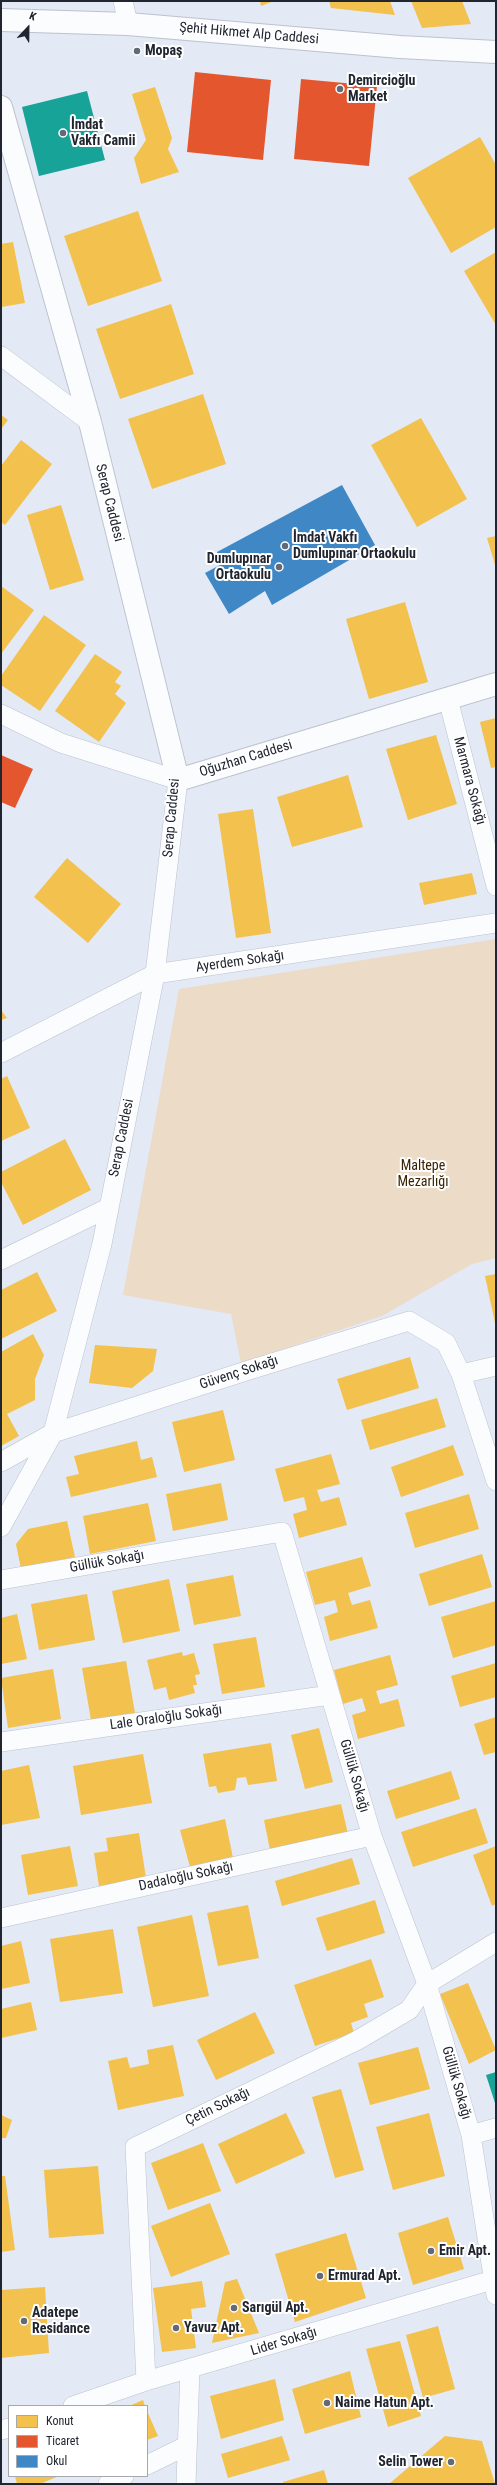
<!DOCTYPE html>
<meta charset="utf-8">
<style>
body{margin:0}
#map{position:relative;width:497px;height:2485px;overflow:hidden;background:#e3e9f5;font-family:"Roboto Condensed",sans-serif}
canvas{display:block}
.frame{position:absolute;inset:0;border:2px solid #202530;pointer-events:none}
.legend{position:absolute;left:8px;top:2405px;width:140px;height:72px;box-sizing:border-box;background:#fff;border:1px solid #a6a8ac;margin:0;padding:5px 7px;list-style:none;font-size:12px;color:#202530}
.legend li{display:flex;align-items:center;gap:8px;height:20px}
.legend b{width:20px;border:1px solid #a6a8ac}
.north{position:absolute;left:8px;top:8px;width:40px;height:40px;-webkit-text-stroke:3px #fff;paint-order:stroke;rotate:22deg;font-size:11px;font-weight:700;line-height:16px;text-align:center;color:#202530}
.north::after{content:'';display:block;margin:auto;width:14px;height:18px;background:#202530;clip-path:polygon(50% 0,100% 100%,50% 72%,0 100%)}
</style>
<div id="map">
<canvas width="497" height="2485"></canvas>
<div class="frame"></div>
<ul class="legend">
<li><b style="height:11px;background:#f2c14e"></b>Konut</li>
<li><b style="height:11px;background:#e4572e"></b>Ticaret</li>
<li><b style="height:11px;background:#3f88c5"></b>Okul</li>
</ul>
<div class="north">K</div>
</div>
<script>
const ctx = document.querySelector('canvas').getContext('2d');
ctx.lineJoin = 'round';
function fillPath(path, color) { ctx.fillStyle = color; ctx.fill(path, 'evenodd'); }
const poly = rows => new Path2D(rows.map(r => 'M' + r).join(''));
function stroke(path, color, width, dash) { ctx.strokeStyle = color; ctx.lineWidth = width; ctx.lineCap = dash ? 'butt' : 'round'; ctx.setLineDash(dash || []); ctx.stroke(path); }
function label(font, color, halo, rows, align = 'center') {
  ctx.font = font + ' "Roboto Condensed",sans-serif'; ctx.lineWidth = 4; ctx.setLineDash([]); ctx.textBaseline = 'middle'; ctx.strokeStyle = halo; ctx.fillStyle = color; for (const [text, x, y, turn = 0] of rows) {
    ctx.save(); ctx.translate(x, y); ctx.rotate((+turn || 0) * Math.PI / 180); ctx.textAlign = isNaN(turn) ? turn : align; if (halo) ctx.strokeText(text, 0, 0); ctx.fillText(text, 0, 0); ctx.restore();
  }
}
fillPath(poly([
 [496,939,496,1258,472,1264,382,1316,241,1363,231,1314,123,1295,179,989]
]), '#ecdbc7');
fillPath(poly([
 [260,1,274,1,261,6],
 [329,1,390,1,395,15,331,8],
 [411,1,462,1,471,24,422,28],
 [155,87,172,138,168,149,179,172,141,184,134,158,146,140,132,94],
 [480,137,496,165,496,227,451,253,408,178],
 [138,211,162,281,88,306,64,236],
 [13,242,25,303,1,307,1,244],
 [496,252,496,325,464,271],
 [171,304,194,374,120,399,96,329],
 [203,394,226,464,152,489,128,419],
 [1,415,8,420,1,429],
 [421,418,467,499,417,527,371,445],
 [21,440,52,464,5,525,1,522,1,466],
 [61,505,84,580,50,590,27,515],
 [496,536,496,568,487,538],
 [1,586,34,610,1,654],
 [405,602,428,682,369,699,346,619],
 [44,615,86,645,40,711,1,685,1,676],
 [95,654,122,672,115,682,121,686,115,694,126,703,99,742,55,711],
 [496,718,496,767,491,768,480,722],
 [436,735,457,804,408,820,386,749],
 [348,775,363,827,292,847,277,797],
 [253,809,271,933,236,938,218,814],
 [67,858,121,904,88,943,34,897],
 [472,873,477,894,424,905,419,883],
 [1,1010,7,1018,1,1020],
 [7,1076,30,1128,1,1141,1,1079],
 [65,1139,91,1190,23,1225,1,1182,1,1172],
 [37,1272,57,1311,1,1339,1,1290],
 [496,1274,496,1323,495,1323,485,1276],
 [33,1334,44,1355,35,1379,35,1400,7,1414,19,1436,1,1446,1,1352],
 [95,1345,157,1349,153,1371,132,1388,89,1383],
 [410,1357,419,1388,347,1410,337,1379],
 [437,1398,446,1427,370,1450,361,1420],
 [223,1410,235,1460,184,1472,172,1422],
 [137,1441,141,1460,152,1457,157,1477,71,1497,66,1477,79,1474,74,1456],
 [453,1445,464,1475,401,1497,391,1467],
 [331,1454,340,1484,317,1490,321,1502,339,1497,347,1525,299,1538,293,1514,307,1510,304,1497,284,1502,275,1469],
 [221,1483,228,1520,173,1531,166,1494],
 [469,1494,479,1529,415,1548,405,1513],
 [148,1503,156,1541,90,1554,83,1516],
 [67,1521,75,1557,21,1569,16,1544,28,1529],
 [482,1554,492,1587,429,1606,419,1574],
 [362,1557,371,1586,348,1593,352,1605,370,1600,378,1628,330,1641,324,1617,338,1612,335,1600,315,1605,306,1572],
 [233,1575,241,1616,194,1625,186,1584],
 [169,1579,180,1631,123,1643,112,1591],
 [87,1594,95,1640,39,1650,31,1604],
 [496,1601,496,1645,453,1658,441,1617],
 [17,1614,27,1659,1,1664,1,1618],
 [256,1637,265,1687,222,1694,213,1644],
 [182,1652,183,1656,194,1653,200,1674,195,1675,197,1685,193,1685,195,1693,169,1700,166,1687,154,1690,147,1660],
 [390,1655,398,1685,376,1691,380,1704,398,1699,405,1726,358,1739,352,1715,366,1711,362,1698,343,1704,334,1670],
 [126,1661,135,1713,91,1720,82,1668],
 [496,1663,496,1697,460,1707,451,1676],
 [53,1669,61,1719,8,1728,1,1678],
 [496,1717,496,1752,484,1755,474,1724],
 [319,1728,333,1782,305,1789,291,1735],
 [271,1743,277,1781,248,1785,246,1777,237,1778,235,1790,218,1793,216,1786,209,1787,203,1754],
 [143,1754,152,1803,81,1815,73,1766],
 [29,1765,40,1818,1,1825,1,1771],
 [451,1771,460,1799,396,1819,387,1791],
 [341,1804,348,1834,270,1850,264,1820],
 [476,1808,488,1843,413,1867,401,1832],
 [225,1819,233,1858,190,1867,180,1830],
 [139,1833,146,1878,99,1886,94,1853,108,1851,106,1838],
 [70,1846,78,1886,28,1895,21,1855],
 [496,1846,496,1904,492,1906,473,1855],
 [352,1858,360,1884,282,1906,275,1881],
 [375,1900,385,1933,327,1951,316,1918],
 [248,1905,259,1958,218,1966,207,1913],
 [192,1915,209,1996,153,2007,137,1927],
 [113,1929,123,1993,60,2002,50,1939],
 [21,1941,30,1983,1,1989,1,1946],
 [371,1959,384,1997,364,2004,368,2017,351,2023,354,2033,315,2046,294,1985],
 [468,1983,496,2050,469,2064,440,1994],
 [31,2002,37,2030,1,2038,1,2009],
 [255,2012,275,2053,216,2080,197,2040],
 [173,2045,184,2096,118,2110,108,2061,127,2057,130,2068,149,2064,147,2050],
 [418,2047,430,2089,370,2105,358,2063],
 [341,2089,364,2170,335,2178,312,2097],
 [286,2113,305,2153,236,2184,218,2144],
 [429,2113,445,2176,393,2190,376,2127],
 [1,2115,12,2120,6,2138,1,2138],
 [203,2143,221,2191,168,2210,151,2163],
 [98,2166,104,2234,49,2238,44,2170],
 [1,2176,5,2176,15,2250,1,2252],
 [210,2203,230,2254,171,2277,151,2226],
 [448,2217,464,2269,413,2285,398,2233],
 [346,2233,366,2298,295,2322,275,2254],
 [237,2279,259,2333,212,2343,225,2282],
 [202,2281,206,2307,191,2309,196,2348,162,2352,153,2288],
 [45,2287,49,2353,1,2358,1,2290],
 [438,2326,455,2389,423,2398,406,2335],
 [400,2341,421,2416,388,2427,366,2349],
 [350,2371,361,2417,305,2434,292,2389],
 [275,2379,284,2420,221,2439,210,2396],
 [143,2400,145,2406,129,2406],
 [147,2411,158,2436,147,2440],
 [282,2436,290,2460,228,2478,221,2454],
 [445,2436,482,2441,495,2484,389,2484],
 [324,2470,328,2484,283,2484,283,2482],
 [15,2476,59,2476,40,2484,17,2484]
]), '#f2c14e');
fillPath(poly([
 [195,72,271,80,263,160,187,152],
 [301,79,377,86,369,166,294,159],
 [1,755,33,769,15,808,1,802]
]), '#e4572e');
fillPath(poly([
 [342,485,375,545,272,605,265,591,229,614,205,573,220,565,217,552]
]), '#3f88c5');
fillPath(poly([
 [87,91,105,160,39,176,22,107],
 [496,2072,496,2106,486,2075]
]), '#17a398');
const street = poly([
 [123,1,128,24],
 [1,356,90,422],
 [448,699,496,886],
 [1,714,61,743,178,780,155,974,102,1244,53,1433,1,1527],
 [1,1053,155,974,496,923],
 [1,1260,108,1208],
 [461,1374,496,1366],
 [1,1462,53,1433,246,1371,409,1321,446,1343,461,1374,496,1481],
 [1,1580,282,1532,372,1836,427,1984,471,2135,496,2295],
 [1,1742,330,1695],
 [1,1918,372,1836],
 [471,2135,496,2128],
 [146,2381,135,2147,356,2041,409,2010,427,1984,496,1942],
 [73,2406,146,2381,496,2279],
 [1,2430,9,2428],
 [147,2465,186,2446],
 [108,2484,124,2476],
 [186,2484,190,2369]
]);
const secondary = poly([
 [1,20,128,24,400,47,496,52],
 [1,107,90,422,178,780,496,684]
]);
stroke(street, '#bdc2cd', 20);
stroke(secondary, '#bdc2cd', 24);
stroke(street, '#fbfcfe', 19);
stroke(secondary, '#fbfcfe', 22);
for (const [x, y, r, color] of [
 [137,51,4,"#646a75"],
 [340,89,4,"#646a75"],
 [63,133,4,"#646a75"],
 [285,546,4,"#646a75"],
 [279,567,4,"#646a75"],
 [431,2251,4,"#646a75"],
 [320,2276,4,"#646a75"],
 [234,2308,4,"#646a75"],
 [24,2321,4,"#646a75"],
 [176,2328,4,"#646a75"],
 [327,2403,4,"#646a75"],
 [451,2462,4,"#646a75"]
]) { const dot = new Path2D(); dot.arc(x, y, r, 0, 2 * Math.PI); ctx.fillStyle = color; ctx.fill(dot); stroke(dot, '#fff', 1.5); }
label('14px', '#202530', '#fff', [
 ["Şehit Hikmet Alp Caddesi",249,34,5],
 ["Serap Caddesi",109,503,76],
 ["Oğuzhan Caddesi",246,759,-17],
 ["Marmara Sokağı",469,781,75],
 ["Serap Caddesi",172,818,-85],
 ["Ayerdem Sokağı",240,962,-8],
 ["Serap Caddesi",122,1138,-79],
 ["Güvenç Sokağı",239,1373,-18],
 ["Güllük Sokağı",107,1562,-10],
 ["Lale Oraloğlu Sokağı",166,1718,-8],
 ["Güllük Sokağı",354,1776,74],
 ["Dadaloğlu Sokağı",186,1877,-12],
 ["Güllük Sokağı",456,2083,74],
 ["Çetin Sokağı",218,2107,-26],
 ["Lider Sokağı",284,2342,-17]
]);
label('bold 14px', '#202530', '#fff', [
 ["Mopaş",145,51],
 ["Demircioğlu",348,81],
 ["Market",348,97],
 ["İmdat",71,125],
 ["Vakfı Camii",71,141],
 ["İmdat Vakfı",293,538],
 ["Dumlupınar Ortaokulu",293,554],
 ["Dumlupınar",271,559,"right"],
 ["Ortaokulu",271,575,"right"],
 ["Emir Apt.",439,2251],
 ["Ermurad Apt.",328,2276],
 ["Sarıgül Apt.",242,2308],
 ["Adatepe",32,2313],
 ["Residance",32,2329],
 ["Yavuz Apt.",184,2328],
 ["Naime Hatun Apt.",335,2403],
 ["Selin Tower",443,2462,"right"]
], 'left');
label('14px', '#3c2300', '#fff', [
 ["Maltepe",423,1166],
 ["Mezarlığı",423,1182]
]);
</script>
